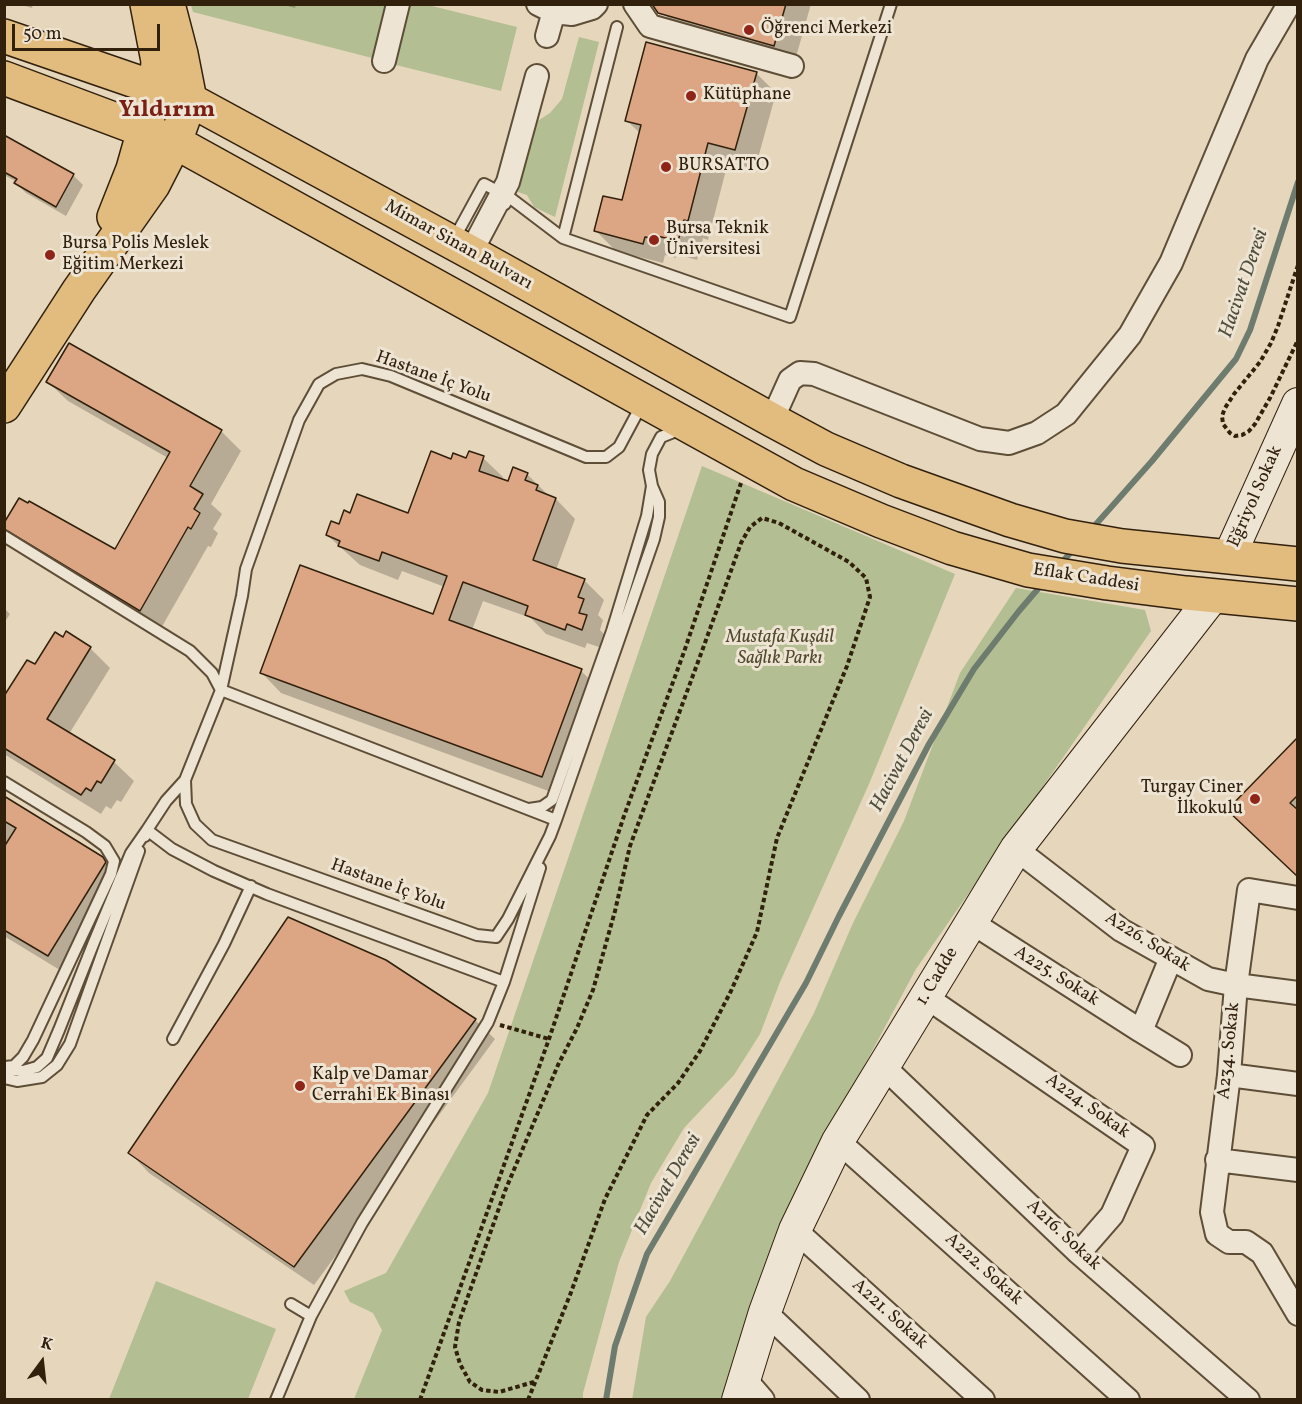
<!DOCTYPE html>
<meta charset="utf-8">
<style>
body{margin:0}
#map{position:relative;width:1302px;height:1404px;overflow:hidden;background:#e5d6bc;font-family:Vollkorn,serif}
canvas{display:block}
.frame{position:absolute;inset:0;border:6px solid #31200c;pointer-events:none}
.north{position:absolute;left:12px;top:1332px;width:60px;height:60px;-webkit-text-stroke:4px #eee4d3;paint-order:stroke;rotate:15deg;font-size:16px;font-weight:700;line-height:24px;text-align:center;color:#31200c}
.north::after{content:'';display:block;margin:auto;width:21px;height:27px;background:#31200c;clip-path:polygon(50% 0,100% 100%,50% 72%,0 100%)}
.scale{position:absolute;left:12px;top:24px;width:148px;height:27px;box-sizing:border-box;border:3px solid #31200c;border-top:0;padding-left:8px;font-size:18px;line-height:21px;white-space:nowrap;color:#31200c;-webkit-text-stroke:4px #eee4d3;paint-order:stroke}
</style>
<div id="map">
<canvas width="1302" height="1404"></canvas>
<div class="frame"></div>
<div class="north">K</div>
<div class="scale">50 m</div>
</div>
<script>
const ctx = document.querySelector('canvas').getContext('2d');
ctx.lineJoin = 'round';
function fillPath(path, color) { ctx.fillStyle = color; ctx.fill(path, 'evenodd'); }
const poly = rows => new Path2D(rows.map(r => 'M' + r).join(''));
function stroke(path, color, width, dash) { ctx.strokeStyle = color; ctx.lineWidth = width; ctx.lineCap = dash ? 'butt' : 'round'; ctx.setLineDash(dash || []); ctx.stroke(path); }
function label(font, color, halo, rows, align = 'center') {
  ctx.font = font + ' Vollkorn,serif'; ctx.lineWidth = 6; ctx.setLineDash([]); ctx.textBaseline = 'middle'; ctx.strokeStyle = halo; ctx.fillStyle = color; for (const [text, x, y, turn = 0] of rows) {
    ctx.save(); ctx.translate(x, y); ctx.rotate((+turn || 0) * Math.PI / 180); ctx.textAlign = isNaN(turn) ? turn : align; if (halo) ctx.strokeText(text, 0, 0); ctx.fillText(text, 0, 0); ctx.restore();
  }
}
fillPath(poly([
 [191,5,391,5,376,59,193,12],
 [407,5,428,5,517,27,501,91,392,64],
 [579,37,599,42,555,217,534,207,527,195,518,192,536,122,550,113,562,99],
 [702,466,955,574,869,784,780,982,760,1034,734,1075,684,1128,651,1183,619,1262,583,1393,583,1399,354,1399,382,1330,373,1313,350,1302,344,1291,386,1273,488,1093],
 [1016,588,1145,610,1151,631,916,969,811,1165,725,1399,632,1400,646,1317,670,1281,814,1013,853,923,904,821,960,673],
 [156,1281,276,1329,248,1399,109,1399]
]), '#b3be92');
fillPath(poly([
 [19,4,33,4,32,8],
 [280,4,296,4,295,8],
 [668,4,811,4,794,64,685,34,665,15],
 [756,73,776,93,755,169,728,162,708,240,703,238,697,260,676,254,676,258,665,255,663,263,616,251,596,231,623,202,641,134,626,120],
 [4,136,73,175,83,185,66,216,26,193,16,183,17,182,4,175],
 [48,382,221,431,241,451,211,504,222,514,213,529,218,533,211,547,208,546,160,630,23,547,4,529,115,551,168,458,68,401],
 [483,458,503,477,502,480,509,483,527,474,547,494,547,495,556,499,575,519,556,570,584,580,604,600,598,615,603,620,600,630,606,636,602,648,587,643,585,648,546,634,531,618,483,601,472,630,581,671,601,690,562,796,281,693,262,673,434,616,445,587,402,571,398,580,360,565,327,535,340,526,350,515,409,515,452,461],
 [4,608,10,614,4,623],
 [66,633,90,648,110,668,69,734,114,762,134,781,121,802,117,800,111,809,106,806,101,814,4,754,4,696,63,639],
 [1298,739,1298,875,1239,820],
 [4,798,102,858,125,883,68,975,4,936],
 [475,1020,495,1039,314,1285,149,1173,130,1153]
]), '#0003');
stroke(poly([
 [1090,531,1152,461,1236,359,1250,330,1298,182],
 [1060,565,1075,547],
 [606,1400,615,1346,647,1254,806,983,839,916,929,744,974,669,1019,611,1043,583]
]), '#6e7c70', 6);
const building = poly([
 [652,4,786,4,774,46,658,13,652,4],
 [646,42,757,72,735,150,708,143,688,221,684,220,678,241,657,236,656,239,645,237,643,244,594,231,603,196,622,200,641,125,625,121,646,42],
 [4,135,74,174,56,207,14,183,17,179,4,172,4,135],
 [69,343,222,430,190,486,203,494,194,509,200,513,191,529,188,527,140,611,4,529,4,523,19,498,28,503,29,501,115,549,170,452,46,382,69,343],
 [431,451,451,459,453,453,466,458,469,451,484,456,479,471,508,481,513,467,528,473,525,480,538,485,536,490,556,498,533,560,585,579,578,597,584,599,579,613,587,615,582,630,567,624,565,630,525,615,528,606,463,582,449,620,582,669,542,777,260,673,300,565,433,614,447,576,382,552,379,561,338,546,340,541,326,535,331,521,339,524,344,510,350,513,357,494,408,513,431,451],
 [66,631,91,647,47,719,115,760,101,783,97,781,91,791,86,788,81,795,4,748,4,696,27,660,35,664,55,632,63,637,66,631],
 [1298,737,1298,795,1290,803,1298,810,1298,877,1227,810,1298,737],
 [4,796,103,857,106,862,48,956,4,930,4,847,16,828,4,821,4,796],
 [288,917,386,960,476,1019,294,1267,128,1153,288,917]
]);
fillPath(building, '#dca684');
stroke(building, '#31200c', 1.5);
const lane = poly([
 [505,204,509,197,563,238,617,27],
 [563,238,790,317,891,4],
 [454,239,484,184,505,195],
 [4,536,190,651,212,673,221,690,556,820,654,539,659,517,659,502,652,486,649,470,652,454,661,437,676,431,682,431],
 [4,782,86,832,105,846,114,861,111,874,104,889,33,1040,23,1057,14,1066,5,1067],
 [529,809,542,807,552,800,612,631,647,516,652,486],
 [556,820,550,836,508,919,496,937,477,935,212,840,195,824,186,804,185,780,221,690,242,596,246,569,299,420,319,384,336,374,362,369,391,376,586,457,606,457,619,447,642,404],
 [145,836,147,830,166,801,185,780],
 [173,1039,224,944,251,886],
 [4,1069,23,1071,37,1067,47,1058,59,1030,94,942,131,853,147,830,172,849,214,871,267,894,504,982],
 [4,1078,17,1081,42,1077,57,1065,70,1044,139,851],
 [311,1316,362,1223,488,1022,504,982,540,868],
 [276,1400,311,1316,291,1304]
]);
const street = poly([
 [538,4,554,12,572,14,592,8,596,4],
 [635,4,650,26,792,66],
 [547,36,556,4],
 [384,61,398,4],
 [471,252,508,182,537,76],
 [772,420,790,380,800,373,814,374,980,439,1009,443,1037,433,1066,414,1130,335,1171,263,1257,59,1289,4],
 [1016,849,1121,930,1208,979,1236,985,1298,993],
 [1298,898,1249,890,1236,985,1229,1075,1212,1212,1217,1234,1229,1242,1246,1242,1262,1253,1298,1314],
 [971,922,1141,1031,1171,958],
 [926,997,1143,1146,1112,1215,1079,1253],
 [1141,1031,1180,1055],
 [884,1067,1079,1253,1248,1400],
 [1229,1075,1298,1084],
 [838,1141,1128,1400],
 [1217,1160,1298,1170],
 [795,1230,983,1400],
 [765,1312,858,1400],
 [744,1378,763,1400]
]);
const secondary = poly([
 [1229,557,1298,404],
 [738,1400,765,1312,795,1230,838,1141,1016,849,1213,596]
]);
const primary = poly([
 [4,36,190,100,479,257,772,420,826,449,901,481,1010,520,1065,536,1122,546,1298,564],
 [4,78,175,142,794,484,881,521,952,548,1028,570,1107,583,1186,593,1298,604],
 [114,217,133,169,156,88,158,61,147,4],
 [4,406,79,290,153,185,175,142,190,100,181,54,168,4]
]);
stroke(lane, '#5e4e38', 14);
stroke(street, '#5e4e38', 26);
stroke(secondary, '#31200c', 34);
stroke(primary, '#31200c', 36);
stroke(poly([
 [1298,265,1278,326,1271,343,1260,362,1234,394,1225,408,1222,416,1223,424,1230,433,1235,436,1242,435,1249,431,1255,424,1270,398,1298,340],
 [500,1025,549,1039],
 [420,1400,549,1039,624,816,684,652,741,483],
 [528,1400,570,1295,605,1199,647,1115,678,1083,700,1051,731,991,757,932,777,838,847,666,870,597,866,578,849,562,779,523,762,518,750,527,741,543,702,651,630,846,615,911,593,990,577,1028,558,1065,505,1191,459,1322,455,1347,460,1364,470,1382,482,1390,499,1392,534,1382]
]), '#31200c', 4, [4.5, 3]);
stroke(lane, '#eee4d3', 10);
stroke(street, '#eee4d3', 22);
stroke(secondary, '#eee4d3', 32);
stroke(primary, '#e2bb7e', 33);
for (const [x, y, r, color] of [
 [749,30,6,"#8f2418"],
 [691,96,6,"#8f2418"],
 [666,167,6,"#8f2418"],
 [654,240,6,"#8f2418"],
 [50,255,6,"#8f2418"],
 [1255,799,6,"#8f2418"],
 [300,1086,6,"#8f2418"]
]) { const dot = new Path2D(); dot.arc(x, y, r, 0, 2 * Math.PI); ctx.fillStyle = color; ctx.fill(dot); stroke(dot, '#eee4d3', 2); }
label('18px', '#31200c', '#eee4d3', [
 ["Öğrenci Merkezi",761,30],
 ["Kütüphane",703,96],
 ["BURSATTO",678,167],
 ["Bursa Teknik",666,230],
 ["Üniversitesi",666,251],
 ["Bursa Polis Meslek",62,245],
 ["Eğitim Merkezi",62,266],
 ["Turgay Ciner",1243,789,"right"],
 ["İlkokulu",1243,810,"right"],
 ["Kalp ve Damar",312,1076],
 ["Cerrahi Ek Binası",312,1097]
], 'left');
label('18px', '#31200c', '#eee4d3', [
 ["Mimar Sinan Bulvarı",458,246,29],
 ["Hastane İç Yolu",433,378,20],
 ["Eğriyol Sokak",1256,497,-66],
 ["Eflak Caddesi",1086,579,9],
 ["Hastane İç Yolu",388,886,20],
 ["A226. Sokak",1147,943,32],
 ["1. Cadde",938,977,-59],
 ["A225. Sokak",1056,977,32],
 ["A234. Sokak",1230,1051,-84],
 ["A224. Sokak",1087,1107,35],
 ["A216. Sokak",1063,1236,43],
 ["A222. Sokak",983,1270,42],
 ["A221. Sokak",889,1315,42]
]);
label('italic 18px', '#52482e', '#eee4d3', [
 ["Mustafa Kuşdil",780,639],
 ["Sağlık Parkı",780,660]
]);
label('italic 20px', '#4f4e3e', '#eee4d3', [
 ["Hacivat Deresi",1245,284,-71],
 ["Hacivat Deresi",903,761,-62],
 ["Hacivat Deresi",669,1185,-60]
]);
label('bold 24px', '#7a1f14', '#eee4d3', [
 ["Yıldırım",167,112]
]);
</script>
